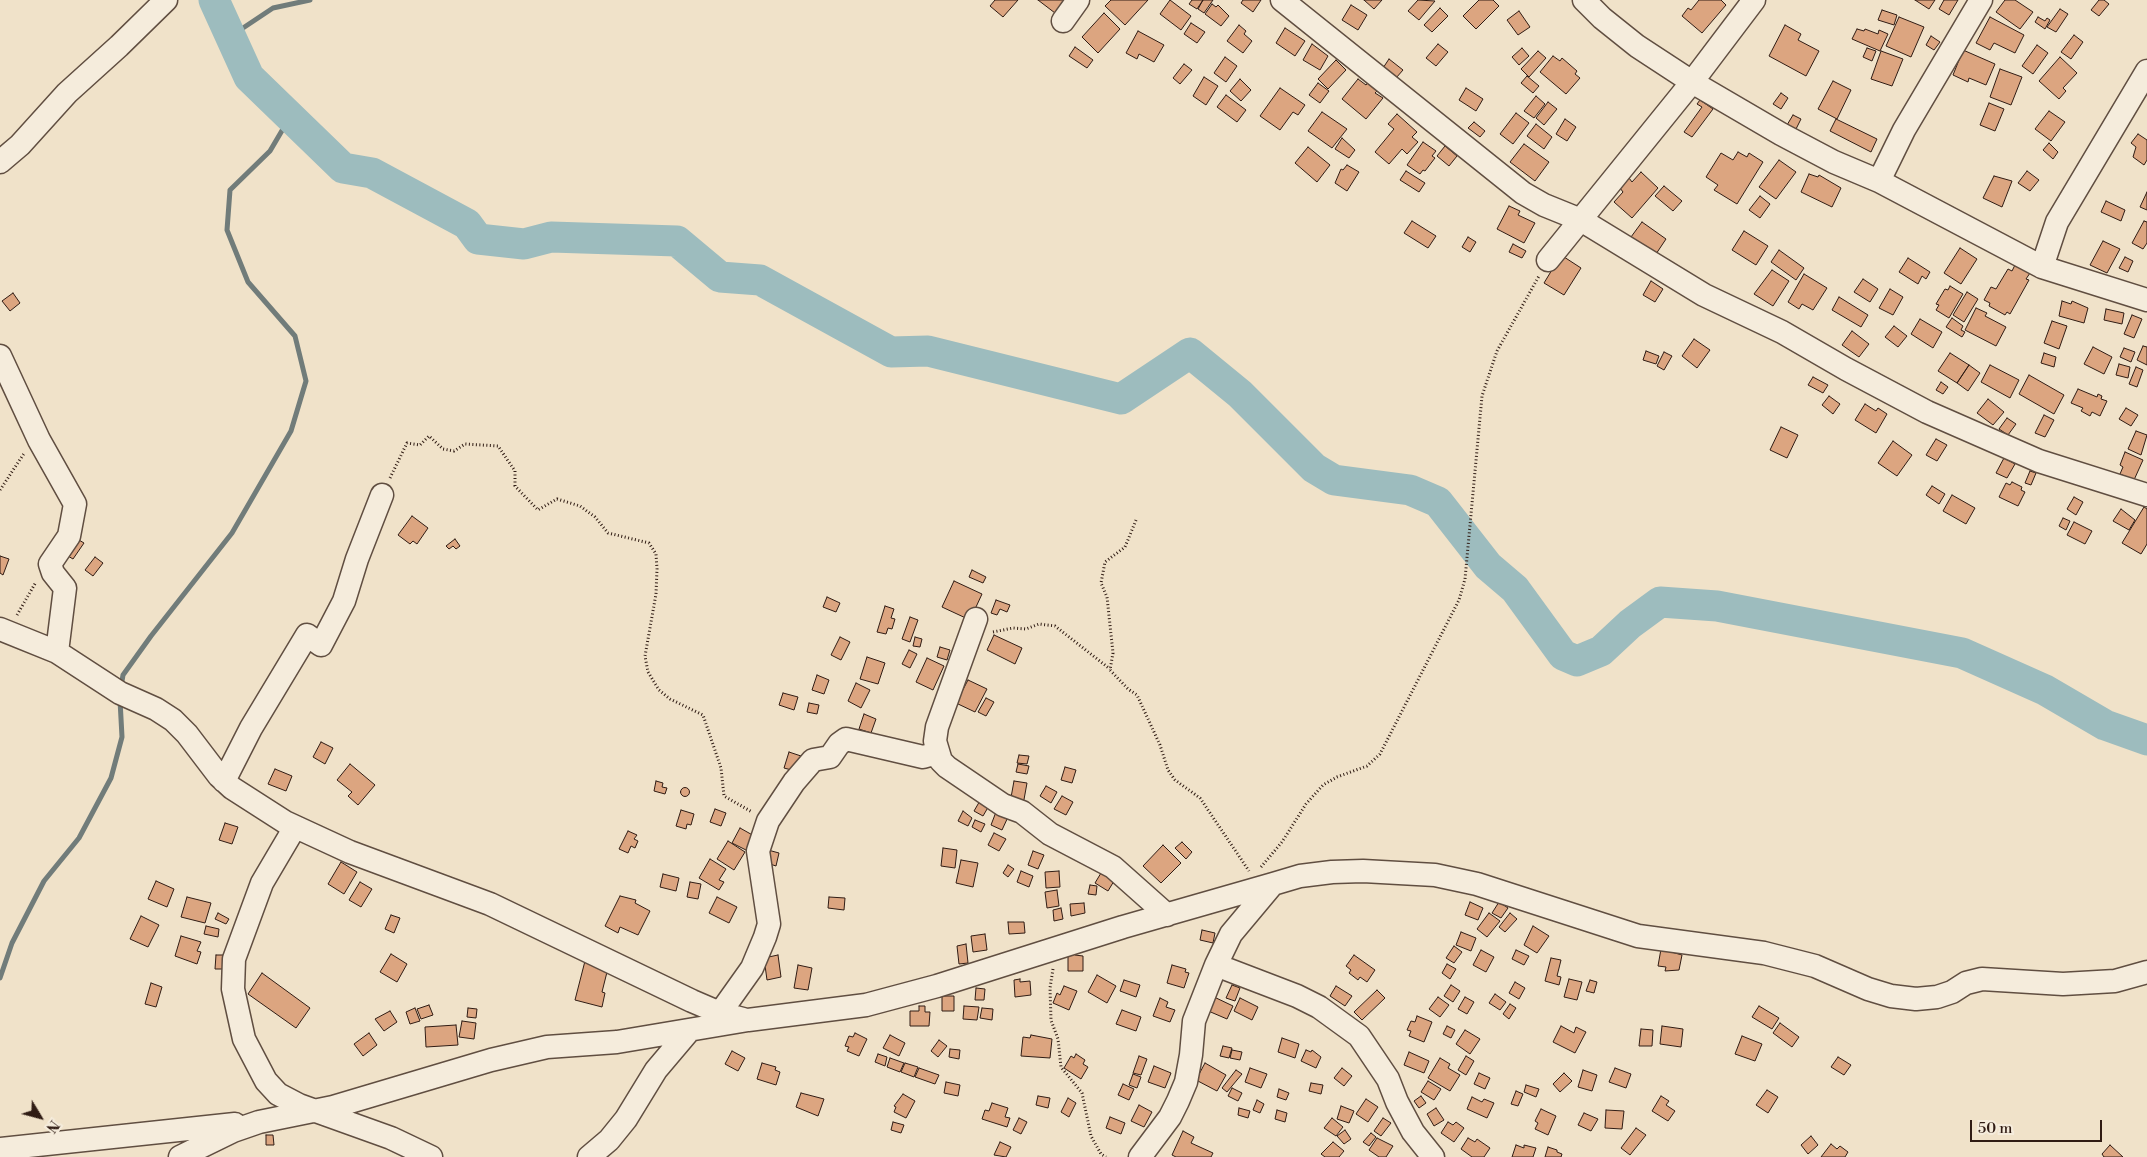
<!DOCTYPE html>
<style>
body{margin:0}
#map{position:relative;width:2147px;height:1157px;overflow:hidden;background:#f0e2c9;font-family:"Libre Bodoni",serif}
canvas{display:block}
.north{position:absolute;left:15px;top:1092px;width:50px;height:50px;-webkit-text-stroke:4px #f5ecdc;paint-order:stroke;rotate:127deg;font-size:14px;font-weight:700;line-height:20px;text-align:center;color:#301c14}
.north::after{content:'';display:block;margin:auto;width:18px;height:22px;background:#301c14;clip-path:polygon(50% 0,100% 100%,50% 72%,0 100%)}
.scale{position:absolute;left:1970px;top:1120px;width:132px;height:22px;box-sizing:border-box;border:2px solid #301c14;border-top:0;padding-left:6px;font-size:15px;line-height:18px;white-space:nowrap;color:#301c14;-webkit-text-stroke:4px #f5ecdc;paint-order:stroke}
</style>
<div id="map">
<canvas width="2147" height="1157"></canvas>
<div class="north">N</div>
<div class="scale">50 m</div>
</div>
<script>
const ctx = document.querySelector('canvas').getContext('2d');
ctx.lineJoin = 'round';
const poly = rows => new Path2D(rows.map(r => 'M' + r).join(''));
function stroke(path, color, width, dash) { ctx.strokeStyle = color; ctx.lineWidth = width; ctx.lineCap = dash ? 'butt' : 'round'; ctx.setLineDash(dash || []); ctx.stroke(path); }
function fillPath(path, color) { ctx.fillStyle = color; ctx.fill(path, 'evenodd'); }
stroke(poly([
 [231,36,273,8,310,0],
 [121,687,123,675,151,636,232,533,291,431,306,381,295,336,248,282,227,230,230,190,270,151,290,117],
 [0,978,12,943,44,881,79,838,111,778,122,737,120,700]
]), '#717c7a', 5);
stroke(poly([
 [214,0,249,77,343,168,372,173,467,224,478,239,524,244,551,237,677,241,720,277,760,280,891,352,928,351,1121,399,1190,353,1240,394,1314,468,1334,480,1410,490,1438,502,1488,566,1515,589,1563,655,1577,661,1601,651,1630,624,1660,602,1717,606,1962,653,2045,690,2105,725,2147,740]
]), '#9dbcbe', 31);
const building = poly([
 [995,0,1018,0,1003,17,990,6,995,0],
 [1038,0,1065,0,1055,13,1038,0],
 [1111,0,1148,0,1125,25,1105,6,1111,0],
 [1170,0,1191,16,1181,30,1160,14,1170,0],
 [1192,0,1203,0,1197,9,1189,4,1192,0],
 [1203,0,1213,0,1204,13,1198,9,1203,0],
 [1243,0,1261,0,1253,12,1241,3,1243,0],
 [1364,0,1382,0,1374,9,1364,0],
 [1418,0,1435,1,1419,20,1408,11,1418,0],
 [1479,0,1493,0,1499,6,1476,29,1463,16,1479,0],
 [1699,0,1721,0,1726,5,1702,33,1682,16,1688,8,1691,10,1699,0],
 [1915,0,1935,0,1929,9,1915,0],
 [1944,0,1958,0,1949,15,1939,9,1944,0],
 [2005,0,2015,0,2033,12,2020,29,1996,12,2005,0],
 [2099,0,2104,0,2109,4,2099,16,2091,10,2099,0],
 [1212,4,1216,7,1218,5,1229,16,1221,26,1205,14,1212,4],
 [1351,5,1367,15,1358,30,1342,20,1351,5],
 [1440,8,1448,16,1432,32,1424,25,1440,8],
 [2060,9,2068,14,2056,32,2047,27,2060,9],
 [1882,10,1897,15,1894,25,1878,20,1882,10],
 [1519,11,1530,27,1518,35,1507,20,1519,11],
 [1104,13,1120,29,1098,53,1082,37,1104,13],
 [1899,17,1924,27,1911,57,1886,46,1899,17],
 [1990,17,2024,35,2015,53,1994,43,1990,50,1976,43,1990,17],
 [2038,17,2045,21,2047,18,2050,20,2045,29,2035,22,2038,17],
 [1191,23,1205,32,1197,43,1184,34,1191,23],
 [1239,25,1246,31,1244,34,1252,41,1243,53,1227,41,1239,25],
 [1785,25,1801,34,1798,40,1819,51,1806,76,1769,56,1785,25],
 [1285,28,1305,41,1295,56,1276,43,1285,28],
 [1857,29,1864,31,1865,29,1878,34,1879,30,1888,34,1880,51,1852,39,1857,29],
 [1138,31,1164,45,1154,62,1139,54,1137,59,1126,53,1138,31],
 [2074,35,2083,42,2071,59,2061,52,2074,35],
 [1931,36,1940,42,1934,50,1926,45,1931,36],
 [1312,44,1328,56,1320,70,1303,60,1312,44],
 [1438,44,1448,52,1436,66,1426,58,1438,44],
 [2037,45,2048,53,2033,74,2022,66,2037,45],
 [1075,47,1093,60,1087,68,1069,56,1075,47],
 [1522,48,1529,56,1519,65,1512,57,1522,48],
 [1867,48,1876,51,1872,61,1863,57,1867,48],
 [1963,50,1995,64,1986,85,1969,78,1968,82,1953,75,1963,50],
 [1538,51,1546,58,1529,77,1521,69,1538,51],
 [1881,51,1903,59,1892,86,1871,79,1881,51],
 [1553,56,1560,61,1562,58,1577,71,1575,74,1580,78,1566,94,1540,72,1553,56],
 [1225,57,1237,66,1226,82,1214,73,1225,57],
 [2060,57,2077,73,2063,88,2066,91,2059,99,2039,81,2060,57],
 [1389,59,1403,70,1396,78,1383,68,1389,59],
 [1336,60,1346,70,1328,89,1318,79,1336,60],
 [1184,64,1192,70,1180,84,1173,78,1184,64],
 [2000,69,2022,77,2011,105,1990,97,2000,69],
 [1527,76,1539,86,1533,93,1521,83,1527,76],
 [1204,77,1218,86,1206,105,1193,96,1204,77],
 [1240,79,1251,90,1241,101,1230,91,1240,79],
 [1358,79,1366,85,1369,81,1379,89,1375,93,1383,98,1366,119,1342,99,1358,79],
 [1833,81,1851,90,1837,119,1818,109,1833,81],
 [1318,83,1329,91,1320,103,1309,95,1318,83],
 [1280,88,1305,105,1298,115,1293,112,1280,130,1260,116,1280,88],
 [1466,88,1483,99,1476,111,1459,100,1466,88],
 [1781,93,1788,98,1781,109,1773,104,1781,93],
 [1226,95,1246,110,1237,122,1217,107,1226,95],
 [1536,96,1545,104,1534,118,1524,111,1536,96],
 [1700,100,1713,109,1692,137,1684,132,1702,107,1697,104,1700,100],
 [1548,102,1557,109,1544,125,1536,118,1548,102],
 [1989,103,2004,109,1995,131,1980,125,1989,103],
 [2049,111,2065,122,2051,141,2035,129,2049,111],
 [1322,112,1347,129,1332,148,1308,131,1322,112],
 [1516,113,1529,123,1513,144,1500,134,1516,113],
 [1397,114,1417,132,1412,137,1418,142,1407,154,1402,149,1389,164,1375,152,1394,129,1388,124,1397,114],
 [1793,115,1801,119,1796,129,1787,125,1793,115],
 [1565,119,1576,127,1567,141,1556,134,1565,119],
 [1836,119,1877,139,1871,152,1830,131,1836,119],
 [1474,122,1485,131,1480,137,1468,128,1474,122],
 [1536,124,1552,137,1544,149,1527,136,1536,124],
 [2138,134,2147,140,2147,160,2144,165,2133,157,2136,147,2131,143,2138,134],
 [1342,138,1355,150,1349,158,1335,149,1342,138],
 [1423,142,1436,151,1432,156,1435,158,1425,171,1423,170,1420,174,1407,165,1423,142],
 [2049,143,2058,152,2053,159,2043,150,2049,143],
 [1524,144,1549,162,1535,181,1510,162,1524,144],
 [1445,146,1457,156,1449,166,1437,156,1445,146],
 [1308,147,1330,165,1317,182,1295,163,1308,147],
 [1738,152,1747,157,1749,153,1763,162,1737,204,1714,190,1718,185,1706,177,1721,153,1733,160,1738,152],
 [1779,160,1796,172,1776,199,1759,187,1779,160],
 [1347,165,1359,172,1347,191,1335,183,1341,169,1343,170,1347,165],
 [1406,171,1425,183,1419,192,1400,180,1406,171],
 [2027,171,2039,180,2030,191,2018,183,2027,171],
 [1641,172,1658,188,1632,218,1614,202,1623,192,1620,188,1629,178,1632,182,1641,172],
 [1809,174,1818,177,1819,175,1841,188,1832,207,1801,192,1809,174],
 [1994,176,2012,181,2002,207,1983,198,1994,176],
 [1664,186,1682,201,1673,211,1655,196,1664,186],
 [2147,192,2147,210,2140,207,2147,192],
 [1760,196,1770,204,1760,218,1749,210,1760,196],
 [2106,201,2125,210,2121,221,2101,212,2106,201],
 [1509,206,1520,211,1518,215,1535,223,1524,243,1497,229,1509,206],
 [1412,221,1436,236,1428,248,1404,233,1412,221],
 [2144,221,2147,222,2147,243,2143,249,2132,243,2144,221],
 [1642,222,1666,239,1656,254,1631,237,1642,222],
 [1744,231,1768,246,1756,265,1732,250,1744,231],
 [1468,237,1476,242,1470,252,1462,247,1468,237],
 [2103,241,2120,249,2107,273,2090,265,2103,241],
 [1513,244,1526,251,1522,258,1509,252,1513,244],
 [1960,248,1977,259,1961,284,1944,273,1960,248],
 [1779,250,1804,268,1796,280,1771,262,1779,250],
 [1561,255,1581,268,1564,295,1544,283,1561,255],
 [2125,257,2133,261,2128,272,2119,268,2125,257],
 [1908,258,1930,272,1926,279,1922,276,1918,284,1899,272,1908,258],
 [2015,265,2030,273,2026,279,2029,280,2010,314,2007,312,2005,315,1989,306,1990,303,1984,300,1991,287,1996,289,2008,269,2012,271,2015,265],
 [1772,270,1789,281,1773,306,1754,294,1772,270],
 [1804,274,1827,288,1813,310,1802,304,1799,309,1788,302,1804,274],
 [1863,279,1878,289,1870,302,1854,292,1863,279],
 [1651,281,1663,289,1655,302,1643,295,1651,281],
 [1950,286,1963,294,1949,318,1936,310,1939,305,1936,304,1945,289,1948,290,1950,286],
 [1890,289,1903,297,1893,315,1879,308,1890,289],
 [1967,292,1978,299,1964,322,1953,315,1967,292],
 [13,293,20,303,10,311,2,301,13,293],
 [1839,297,1868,315,1861,327,1832,310,1839,297],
 [2062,301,2071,304,2072,301,2088,308,2084,323,2059,316,2062,301],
 [1976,308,1987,313,1985,316,2006,327,1996,346,1965,330,1976,308],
 [2106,309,2124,313,2122,324,2104,320,2106,309],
 [2132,315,2142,319,2134,338,2124,334,2132,315],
 [1952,318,1963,326,1961,330,1965,332,1962,337,1946,327,1952,318],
 [1920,319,1942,332,1933,348,1911,334,1920,319],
 [2052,321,2067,326,2059,349,2044,343,2052,321],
 [1894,326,1907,336,1898,347,1885,337,1894,326],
 [1852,331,1869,344,1859,357,1842,345,1852,331],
 [1694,339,1710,350,1697,368,1682,356,1694,339],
 [2143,346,2147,347,2147,365,2137,360,2143,346],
 [2093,347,2112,357,2104,374,2084,364,2093,347],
 [2124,348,2135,352,2131,362,2120,357,2124,348],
 [1646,351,1659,356,1656,364,1643,360,1646,351],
 [1664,352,1672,356,1664,370,1657,366,1664,352],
 [1950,353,1969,365,1957,383,1938,371,1950,353],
 [2044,353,2056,357,2054,367,2041,363,2044,353],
 [2119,364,2130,367,2128,378,2116,375,2119,364],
 [1969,365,1980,373,1968,391,1957,383,1969,365],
 [1990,365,2019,380,2010,398,1981,382,1990,365],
 [2136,367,2143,370,2137,387,2129,384,2136,367],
 [2029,375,2064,395,2054,414,2019,394,2029,375],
 [1813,377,1828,385,1823,393,1808,385,1813,377],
 [1941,382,1948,387,1943,394,1936,390,1941,382],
 [2078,389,2097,397,2098,394,2102,396,2101,399,2107,401,2100,416,2092,412,2090,416,2081,411,2083,408,2071,403,2078,389],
 [1829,396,1840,404,1833,414,1822,405,1829,396],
 [1988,399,2004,412,1993,425,1977,413,1988,399],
 [1865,404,1876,411,1878,408,1887,414,1876,433,1855,420,1865,404],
 [2126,408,2138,415,2131,426,2119,419,2126,408],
 [2044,415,2054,420,2045,437,2035,433,2044,415],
 [2007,418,2016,424,2008,435,1999,429,2007,418],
 [1781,427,1798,435,1787,458,1770,450,1781,427],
 [2136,431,2147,435,2141,455,2128,449,2136,431],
 [1936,439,1947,445,1937,461,1926,455,1936,439],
 [1893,441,1912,455,1897,476,1878,463,1893,441],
 [2125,452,2143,460,2134,480,2120,474,2123,467,2120,465,2125,452],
 [2004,458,2015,464,2007,478,1996,473,2004,458],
 [2030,471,2036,473,2031,485,2025,483,2030,471],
 [2012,482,2022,487,2021,490,2025,492,2018,506,1999,497,2006,483,2010,485,2012,482],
 [1932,486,1945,494,1939,504,1926,495,1932,486],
 [1952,495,1975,508,1966,524,1943,511,1952,495],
 [2074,497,2083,502,2076,515,2067,509,2074,497],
 [2144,507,2147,509,2147,544,2141,554,2122,543,2144,507],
 [2121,509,2135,520,2129,530,2113,521,2121,509],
 [412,516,428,528,417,544,413,541,410,544,398,535,412,516],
 [2063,518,2070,521,2066,530,2059,526,2063,518],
 [2074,522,2092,531,2085,544,2067,535,2074,522],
 [74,537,84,543,73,559,63,553,74,537],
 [455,539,460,546,456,549,453,546,449,549,446,546,455,539],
 [0,556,9,559,3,575,0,573,0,556],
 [95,557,103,563,93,576,85,570,95,557],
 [972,570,986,577,983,583,969,577,972,570],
 [954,581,982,594,970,620,942,607,954,581],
 [827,597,840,603,836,612,823,607,827,597],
 [996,600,1010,605,1007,612,1000,609,997,615,991,613,996,600],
 [885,606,894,609,891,618,895,619,892,629,888,628,886,634,877,632,885,606],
 [910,617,918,620,910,642,902,639,910,617],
 [994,635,1022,648,1015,664,987,650,994,635],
 [840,637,850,642,841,660,831,655,840,637],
 [915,637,922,639,920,647,913,646,915,637],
 [940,647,950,650,947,660,937,657,940,647],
 [909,650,917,654,910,668,902,664,909,650],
 [867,657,885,663,878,684,860,679,867,657],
 [927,658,944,666,933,690,916,682,927,658],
 [817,675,829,680,824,694,812,690,817,675],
 [968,680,987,689,975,712,956,703,968,680],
 [856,683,870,690,861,708,848,701,856,683],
 [783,693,798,697,794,710,779,705,783,693],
 [986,698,994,702,986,716,978,712,986,698],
 [809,703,819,705,817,714,807,712,809,703],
 [864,714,876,719,871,733,859,729,864,714],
 [321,742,333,748,325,764,313,757,321,742],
 [789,752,804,757,799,772,784,768,789,752],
 [1019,755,1029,756,1027,764,1017,763,1019,755],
 [350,764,375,785,358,805,348,796,352,792,337,780,350,764],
 [1018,764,1029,766,1027,774,1016,772,1018,764],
 [1065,767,1076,770,1072,783,1061,780,1065,767],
 [275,769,292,776,286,791,268,784,275,769],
 [656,781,663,783,662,787,667,788,665,794,654,791,656,781],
 [1014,781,1027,783,1023,805,1010,803,1014,781],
 [1046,786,1057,792,1051,803,1040,796,1046,786],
 '680.5 792a4.5 4.5 0 1 1 9 0a4.5 4.5 0 1 1-9 0Z',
 [1062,796,1073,802,1066,815,1054,809,1062,796],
 [981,799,990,804,983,816,974,811,981,799],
 [715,809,726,813,721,826,710,822,715,809],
 [681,810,694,814,691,825,687,824,686,829,676,826,681,810],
 [963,811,972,818,968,826,958,821,963,811],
 [996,812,1008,817,1002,830,991,825,996,812],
 [975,820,985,824,981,832,972,827,975,820],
 [225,823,238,827,232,844,219,840,225,823],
 [740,828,756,837,748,851,732,843,740,828],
 [628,831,637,835,634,839,638,841,635,848,631,846,628,853,619,849,628,831],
 [994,833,1006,839,999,851,988,845,994,833],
 [728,841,745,852,734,870,717,859,728,841],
 [1182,842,1192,852,1186,859,1175,848,1182,842],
 [1163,845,1181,863,1161,883,1143,866,1163,845],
 [943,848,957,850,955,868,941,866,943,848],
 [768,850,779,853,776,866,764,862,768,850],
 [1033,851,1044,855,1038,869,1028,865,1033,851],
 [710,859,726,869,719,880,724,882,719,890,699,878,710,859],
 [961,860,978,863,973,887,956,883,961,860],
 [341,862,357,872,344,894,328,884,341,862],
 [1008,865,1014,869,1008,877,1003,873,1008,865],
 [1104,868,1117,876,1108,891,1095,883,1104,868],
 [1021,871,1033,876,1029,887,1017,882,1021,871],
 [1059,871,1060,887,1046,888,1045,872,1059,871],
 [663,874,679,878,676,891,660,887,663,874],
 [156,881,174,889,167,907,148,899,156,881],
 [360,882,372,889,361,907,349,900,360,882],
 [690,882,701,884,698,899,687,897,690,882],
 [1090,885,1097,886,1096,895,1088,894,1090,885],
 [1057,890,1059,906,1047,908,1045,892,1057,890],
 [620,896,636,900,635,903,650,911,638,935,620,927,618,933,605,926,620,896],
 [187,897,211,903,205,923,181,917,187,897],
 [717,897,737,907,729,923,709,913,717,897],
 [829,897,845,898,844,910,828,908,829,897],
 [1470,902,1483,908,1478,920,1465,915,1470,902],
 [1499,902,1508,908,1501,918,1492,913,1499,902],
 [1084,903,1085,913,1071,916,1070,904,1084,903],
 [1061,908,1063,919,1054,921,1053,910,1061,908],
 [218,913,229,919,226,924,215,919,218,913],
 [1489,913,1500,921,1487,937,1477,929,1489,913],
 [1510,913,1517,919,1505,932,1499,927,1510,913],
 [391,915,400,918,394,933,385,929,391,915],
 [141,916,159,925,148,947,130,939,141,916],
 [1008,922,1024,922,1025,933,1009,934,1008,922],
 [206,926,219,929,218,937,204,934,206,926],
 [1533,926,1549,936,1537,953,1524,945,1533,926],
 [1202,930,1215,933,1213,943,1200,940,1202,930],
 [1461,932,1476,938,1471,951,1456,945,1461,932],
 [985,934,987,950,973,952,971,936,985,934],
 [181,936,201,942,197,951,201,952,197,964,175,956,181,936],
 [966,944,968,963,959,964,957,946,966,944],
 [1454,946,1462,952,1454,963,1446,958,1454,946],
 [1661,949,1682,955,1679,970,1665,971,1666,967,1658,966,1661,949],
 [1481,950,1494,957,1486,972,1473,965,1481,950],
 [1516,950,1529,956,1524,965,1512,959,1516,950],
 [1075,951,1075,955,1083,956,1083,971,1068,971,1068,955,1075,951],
 [391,954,407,964,397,982,380,972,391,954],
 [216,955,223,955,223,969,215,969,216,955],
 [778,955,781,977,767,980,764,958,778,955],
 [1354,955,1375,970,1367,982,1360,977,1358,980,1349,973,1351,970,1346,966,1354,955],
 [1551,958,1561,960,1557,976,1561,977,1559,985,1545,981,1551,958],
 [585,961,608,968,602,992,605,993,602,1007,575,1000,585,961],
 [1447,964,1456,969,1450,979,1442,973,1447,964],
 [798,965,812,968,808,990,794,988,798,965],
 [1172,965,1186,969,1185,972,1189,973,1184,988,1167,983,1172,965],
 [262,973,310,1008,296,1028,248,994,262,973],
 [1097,975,1116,986,1107,1003,1088,992,1097,975],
 [1020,979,1020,982,1030,981,1031,995,1015,997,1014,980,1020,979],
 [1569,979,1582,982,1577,1000,1564,997,1569,979],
 [1124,980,1140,985,1136,997,1120,991,1124,980],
 [1590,980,1597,982,1594,993,1586,991,1590,980],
 [1515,982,1525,988,1519,999,1509,993,1515,982],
 [151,983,162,987,156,1007,145,1004,151,983],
 [1232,985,1240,988,1235,1001,1226,998,1232,985],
 [1451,985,1460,991,1453,1002,1444,996,1451,985],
 [1064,986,1077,991,1069,1010,1053,1003,1057,993,1060,995,1064,986],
 [1336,986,1352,996,1345,1006,1330,996,1336,986],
 [976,988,985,989,984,1000,975,1000,976,988],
 [1377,990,1385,998,1362,1020,1354,1012,1377,990],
 [1495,994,1506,1002,1500,1010,1489,1003,1495,994],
 [942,996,954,996,954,1011,942,1011,942,996],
 [1212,996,1233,1006,1227,1019,1206,1010,1212,996],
 [1438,997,1449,1005,1440,1017,1429,1009,1438,997],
 [1465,997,1474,1002,1467,1014,1458,1009,1465,997],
 [1160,998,1168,1002,1166,1007,1175,1010,1170,1022,1153,1016,1160,998],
 [1240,998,1258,1007,1252,1020,1234,1011,1240,998],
 [1510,1004,1516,1008,1509,1019,1503,1014,1510,1004],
 [429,1005,433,1015,421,1019,417,1009,429,1005],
 [919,1006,925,1006,925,1012,930,1012,929,1026,910,1026,910,1011,919,1011,919,1006],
 [964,1006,979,1007,977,1020,963,1019,964,1006],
 [1759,1006,1779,1018,1772,1029,1752,1017,1759,1006],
 [415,1008,420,1021,410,1024,406,1012,415,1008],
 [468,1008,477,1009,476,1018,467,1017,468,1008],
 [982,1008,993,1009,992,1020,980,1018,982,1008],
 [1122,1010,1141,1017,1136,1031,1116,1024,1122,1010],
 [390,1011,397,1022,384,1031,375,1019,390,1011],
 [1417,1016,1432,1022,1424,1042,1409,1036,1411,1031,1407,1030,1411,1021,1415,1022,1417,1016],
 [462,1021,476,1023,474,1039,459,1037,462,1021],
 [1780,1023,1799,1037,1792,1047,1773,1033,1780,1023],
 [456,1025,458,1045,426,1047,425,1027,456,1025],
 [1447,1026,1455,1030,1451,1038,1443,1034,1447,1026],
 [1561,1026,1574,1033,1576,1027,1586,1032,1575,1053,1553,1042,1561,1026],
 [1662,1026,1683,1029,1681,1047,1660,1044,1662,1026],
 [1641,1029,1653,1030,1652,1046,1639,1046,1641,1029],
 [1465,1030,1480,1039,1470,1054,1456,1044,1465,1030],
 [369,1033,377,1045,363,1056,354,1044,369,1033],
 [855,1033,867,1039,859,1056,847,1051,849,1047,845,1046,849,1036,853,1037,855,1033],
 [890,1035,905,1043,899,1056,883,1048,890,1035],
 [1031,1035,1052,1039,1050,1058,1021,1056,1023,1037,1030,1038,1031,1035],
 [1742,1036,1762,1044,1755,1061,1735,1054,1742,1036],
 [1282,1038,1299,1044,1295,1058,1278,1052,1282,1038],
 [939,1040,947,1046,938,1057,931,1051,939,1040],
 [1223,1046,1232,1048,1229,1058,1220,1056,1223,1046],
 [950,1049,960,1050,959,1059,949,1057,950,1049],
 [1232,1050,1242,1052,1240,1060,1230,1058,1232,1050],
 [1306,1050,1311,1052,1312,1050,1321,1057,1316,1068,1301,1061,1306,1050],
 [732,1051,745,1058,738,1071,725,1064,732,1051],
 [1409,1052,1429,1061,1424,1073,1404,1065,1409,1052],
 [878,1054,887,1057,885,1066,875,1062,878,1054],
 [1076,1054,1085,1060,1083,1064,1088,1067,1081,1079,1064,1068,1071,1056,1074,1058,1076,1054],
 [1139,1056,1147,1059,1141,1075,1133,1073,1139,1056],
 [1466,1056,1474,1061,1466,1075,1458,1070,1466,1056],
 [1838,1057,1851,1065,1844,1075,1831,1067,1838,1057],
 [890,1058,904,1063,900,1072,887,1067,890,1058],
 [1440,1058,1450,1064,1448,1068,1460,1075,1450,1091,1428,1078,1440,1058],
 [762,1063,776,1067,775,1070,780,1072,776,1085,757,1079,762,1063],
 [905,1063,918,1067,914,1077,901,1072,905,1063],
 [1205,1063,1226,1075,1217,1091,1196,1080,1205,1063],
 [1154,1066,1171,1073,1165,1088,1148,1082,1154,1066],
 [919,1068,939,1075,935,1084,915,1077,919,1068],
 [1250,1068,1267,1074,1261,1088,1245,1082,1250,1068],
 [1342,1068,1352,1076,1344,1086,1334,1078,1342,1068],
 [1615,1068,1631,1074,1626,1088,1609,1082,1615,1068],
 [1236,1070,1242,1074,1227,1092,1222,1088,1236,1070],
 [1583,1070,1597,1075,1592,1091,1578,1087,1583,1070],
 [1479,1073,1490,1078,1485,1089,1474,1084,1479,1073],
 [1564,1073,1572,1081,1560,1092,1553,1084,1564,1073],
 [1133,1074,1141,1077,1137,1088,1129,1085,1133,1074],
 [1428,1081,1441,1089,1434,1100,1421,1092,1428,1081],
 [946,1082,960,1085,958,1096,944,1093,946,1082],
 [1311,1083,1323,1085,1321,1094,1309,1091,1311,1083],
 [1123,1084,1134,1089,1129,1100,1118,1095,1123,1084],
 [1526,1085,1539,1089,1536,1097,1524,1092,1526,1085],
 [1232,1088,1242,1093,1238,1101,1228,1096,1232,1088],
 [1279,1089,1289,1093,1286,1100,1277,1097,1279,1089],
 [1767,1090,1778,1097,1768,1113,1756,1105,1767,1090],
 [1516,1091,1523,1094,1518,1106,1511,1104,1516,1091],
 [801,1093,824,1099,818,1116,796,1107,801,1093],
 [903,1094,915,1101,906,1118,894,1112,896,1107,894,1106,903,1094],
 [1038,1096,1050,1098,1048,1108,1036,1105,1038,1096],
 [1421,1096,1426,1103,1419,1108,1414,1101,1421,1096],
 [1661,1096,1669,1101,1666,1105,1675,1111,1668,1121,1652,1111,1661,1096],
 [1472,1097,1482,1102,1484,1099,1494,1103,1487,1118,1467,1109,1472,1097],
 [1068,1098,1076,1103,1069,1117,1061,1112,1068,1098],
 [1366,1099,1378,1107,1368,1122,1356,1114,1366,1099],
 [1257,1100,1264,1104,1260,1113,1253,1110,1257,1100],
 [992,1103,1008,1108,1005,1117,1010,1118,1007,1127,982,1119,985,1110,989,1111,992,1103],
 [1139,1105,1152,1112,1144,1127,1131,1121,1139,1105],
 [1341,1106,1354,1111,1349,1123,1337,1119,1341,1106],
 [1239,1108,1250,1111,1248,1118,1238,1115,1239,1108],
 [1436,1108,1444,1120,1434,1126,1427,1114,1436,1108],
 [1541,1109,1556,1116,1548,1135,1535,1129,1538,1123,1535,1121,1541,1109],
 [1277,1110,1287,1113,1285,1122,1275,1119,1277,1110],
 [1606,1110,1624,1111,1622,1129,1605,1128,1606,1110],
 [1584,1113,1598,1119,1591,1131,1578,1125,1584,1113],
 [1110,1117,1125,1123,1121,1134,1106,1128,1110,1117],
 [1019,1118,1027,1122,1021,1134,1013,1130,1019,1118],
 [1332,1118,1343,1127,1336,1136,1324,1128,1332,1118],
 [1383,1118,1391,1123,1381,1136,1374,1131,1383,1118],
 [893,1122,904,1125,901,1133,891,1130,893,1122],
 [1448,1122,1453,1125,1456,1122,1464,1128,1454,1142,1441,1133,1448,1122],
 [1636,1128,1646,1135,1630,1155,1621,1148,1636,1128],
 [1345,1130,1351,1139,1344,1144,1337,1136,1345,1130],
 [1183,1131,1194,1137,1191,1143,1213,1153,1211,1157,1176,1157,1172,1155,1183,1131],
 [1371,1133,1376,1137,1369,1146,1363,1142,1371,1133],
 [266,1135,273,1135,274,1145,266,1145,266,1135],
 [1811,1136,1818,1145,1808,1154,1801,1145,1811,1136],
 [1377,1138,1393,1146,1386,1157,1379,1157,1369,1150,1377,1138],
 [1468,1138,1475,1142,1477,1139,1490,1148,1484,1157,1472,1157,1461,1149,1468,1138],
 [1000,1142,1011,1147,1006,1157,994,1155,1000,1142],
 [1333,1142,1344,1151,1339,1157,1325,1157,1321,1154,1333,1142],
 [1831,1144,1837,1149,1840,1146,1848,1152,1845,1157,1821,1157,1831,1144],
 [1516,1145,1524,1148,1524,1145,1536,1148,1533,1157,1512,1157,1516,1145],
 [2110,1145,2123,1157,2104,1157,2102,1154,2110,1145],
 [1548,1147,1557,1150,1557,1152,1562,1154,1561,1157,1545,1157,1548,1147]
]);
fillPath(building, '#dca580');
stroke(building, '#301c14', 1);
const minor = poly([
 [1282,0,1523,193,1544,205,1581,220,1704,295,1782,332,1846,369,1927,412,2039,461,2147,495],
 [1584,0,1602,18,1637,46,1692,82,1781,134,1834,162,1879,181,2042,267,2147,300],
 [1063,21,1078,0],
 [0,162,20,145,67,93,119,46,166,0],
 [1879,181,1904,130,1981,0],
 [1548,260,1692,82,1754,0],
 [2042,267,2057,222,2147,71],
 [0,356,39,440,75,504,69,536,50,564,53,573,65,588,57,652],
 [976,619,937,727,935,741,941,761,947,767,1003,805,1022,812,1050,834,1113,867,1167,915],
 [0,629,57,652,120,693,156,709,173,720,187,734,219,776,232,788,285,822,350,852,490,904,692,1001,720,1013,743,1019],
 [224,781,251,728,307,635,321,645,344,601,357,559,382,495],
 [295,827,262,883,234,959,233,989,244,1039,266,1081,278,1094,299,1105,391,1138,431,1157],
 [1216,965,1297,996,1319,1007,1359,1036,1388,1079,1397,1102,1413,1132,1433,1157],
 [720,1013,752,968,765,937,769,924,758,851,768,821,794,782,813,760,830,757,839,744,846,739,923,757,937,753],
 [0,1149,235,1124],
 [180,1157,233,1131,259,1122,333,1107,491,1060,547,1047,617,1042,748,1020,866,1005,937,986,1123,927,1273,884,1300,876,1332,872,1363,871,1435,875,1477,884,1638,936,1764,953,1815,966,1868,989,1891,996,1916,999,1937,997,1952,992,1966,983,1982,979,2063,984,2115,981,2147,972],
 [589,1157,609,1140,626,1119,656,1070,689,1031],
 [1140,1157,1170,1117,1178,1101,1186,1082,1191,1055,1194,1021,1216,965,1231,934,1272,885]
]);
stroke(minor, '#604e41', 25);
stroke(poly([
 [390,478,407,443,420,445,429,436,443,449,454,451,465,444,498,446,515,471,515,486,538,510,557,499,580,506,595,517,608,533,649,543,656,554,657,569,656,594,645,656,648,672,659,690,670,699,703,715,721,768,724,796,752,812],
 [0,490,25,452],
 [1136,520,1125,547,1105,562,1101,583,1107,597,1113,653,1110,670,1128,689,1137,695,1160,745,1168,770,1175,780,1200,798,1249,871],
 [17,615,36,582],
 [993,632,1013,628,1026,629,1039,624,1055,626,1110,669],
 [1261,867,1282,842,1306,804,1323,785,1337,777,1367,766,1380,754,1459,600,1465,579,1482,396,1497,351,1539,276],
 [1053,969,1050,988,1051,1020,1058,1039,1061,1067,1082,1093,1091,1136,1101,1154,1106,1157]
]), '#301c14', 3, [1, 2.5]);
stroke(minor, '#f5ecdc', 22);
</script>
